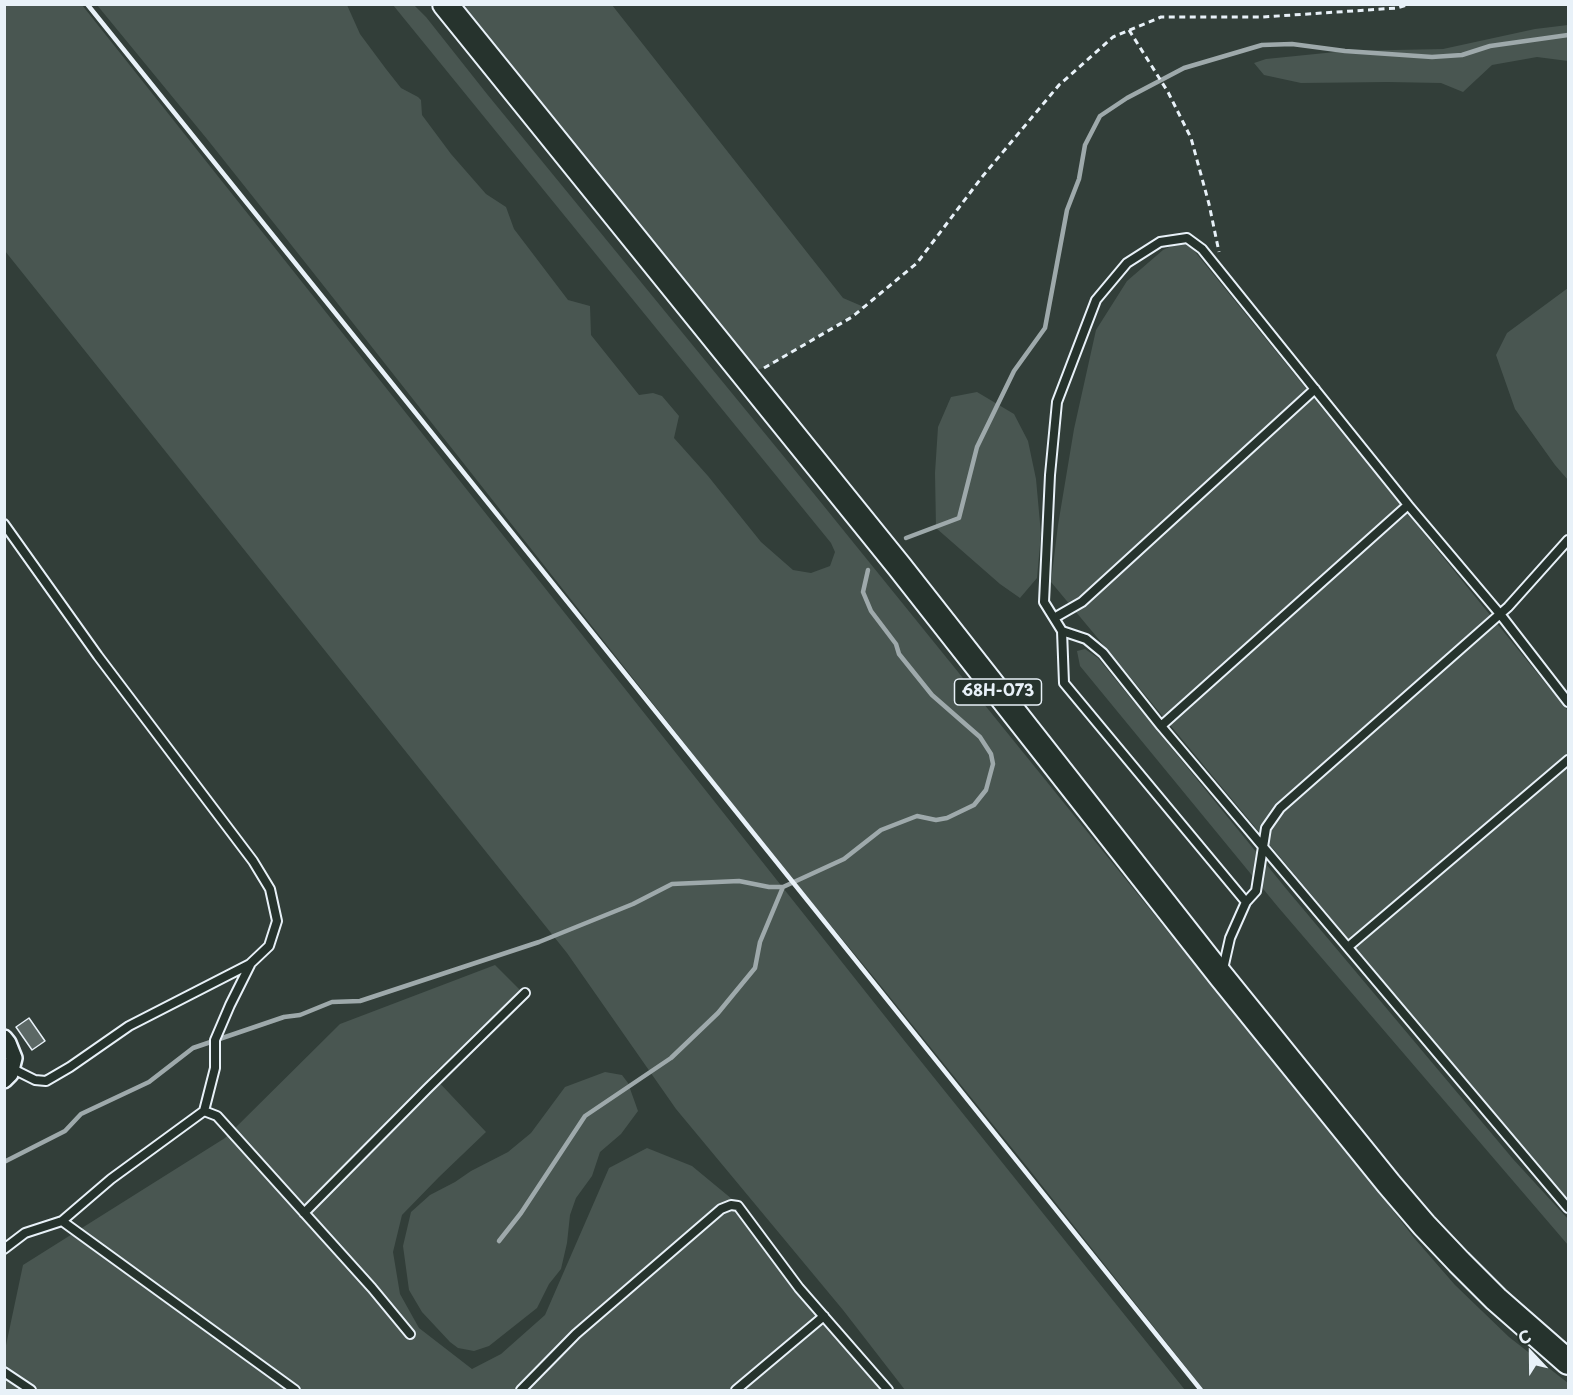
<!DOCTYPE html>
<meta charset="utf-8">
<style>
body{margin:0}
#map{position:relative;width:1573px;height:1395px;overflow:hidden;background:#323e39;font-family:"Playpen Sans",sans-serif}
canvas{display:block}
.frame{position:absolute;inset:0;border:6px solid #e8f1f8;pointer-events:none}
.north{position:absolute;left:1501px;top:1323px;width:60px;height:60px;-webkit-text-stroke:4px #26332d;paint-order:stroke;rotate:338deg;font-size:16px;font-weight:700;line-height:24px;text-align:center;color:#e8f1f8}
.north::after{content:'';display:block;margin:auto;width:21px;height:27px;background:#e8f1f8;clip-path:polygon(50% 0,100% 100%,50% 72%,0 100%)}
</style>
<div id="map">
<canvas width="1573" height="1395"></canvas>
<div class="frame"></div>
<div class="north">С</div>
</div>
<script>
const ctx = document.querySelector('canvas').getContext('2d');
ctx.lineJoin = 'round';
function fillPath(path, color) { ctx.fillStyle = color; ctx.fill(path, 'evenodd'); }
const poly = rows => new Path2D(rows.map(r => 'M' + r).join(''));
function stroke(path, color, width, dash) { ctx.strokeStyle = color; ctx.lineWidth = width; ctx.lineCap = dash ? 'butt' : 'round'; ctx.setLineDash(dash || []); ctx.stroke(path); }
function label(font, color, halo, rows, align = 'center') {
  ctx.font = font + ' "Playpen Sans",sans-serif'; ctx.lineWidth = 4.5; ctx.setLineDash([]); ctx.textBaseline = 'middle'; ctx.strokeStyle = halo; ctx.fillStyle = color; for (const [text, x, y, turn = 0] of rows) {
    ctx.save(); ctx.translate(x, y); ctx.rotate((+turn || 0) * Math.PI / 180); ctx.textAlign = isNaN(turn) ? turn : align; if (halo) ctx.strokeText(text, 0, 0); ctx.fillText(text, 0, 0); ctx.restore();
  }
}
fillPath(poly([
 [4,5,82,5,907,1044,1185,1390,905,1390,843,1310,676,1109,567,953,5,251],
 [97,5,347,5,360,34,386,69,401,88,418,97,421,100,422,115,451,154,486,194,506,207,514,229,568,300,590,306,591,335,639,395,653,393,662,396,679,416,674,438,708,476,761,542,793,570,811,573,830,566,835,552,831,543,393,5,390,5,414,5,426,17,487,94,785,458,1377,1190,1415,1239,1455,1285,1509,1337,1568,1383,1568,1390,1204,1390,1028,1168,872,975,774,857,308,266,207,139],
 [455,5,612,5,843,298,864,307,772,365,754,371],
 [1568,25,1568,61,1537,57,1492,65,1463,92,1441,83,1388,82,1301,83,1264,75,1254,63,1266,59,1345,51,1443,49,1535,29],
 [1180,242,1192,248,1568,711,1568,1203,1051,582,1058,525,1074,429,1096,330,1127,281,1163,250],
 [1568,288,1568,480,1555,465,1515,409,1496,355,1507,333],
 [977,392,1014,414,1028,441,1036,479,1041,534,1037,578,1020,598,1000,584,936,528,935,473,938,427,951,397],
 [1085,649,1098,658,1288,891,1513,1159,1568,1219,1568,1245,1278,907,1080,666,1077,651],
 [495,965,520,990,432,1075,486,1132,439,1177,402,1215,393,1252,400,1294,419,1328,472,1369,501,1354,545,1315,609,1168,647,1148,692,1166,738,1204,884,1390,5,1390,5,1350,23,1265,225,1138,340,1024],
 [605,1072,622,1075,628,1083,638,1111,621,1134,600,1152,592,1176,576,1198,570,1215,567,1243,561,1269,549,1284,537,1308,489,1346,474,1351,458,1348,450,1342,422,1312,409,1290,403,1246,411,1212,430,1195,455,1182,471,1171,508,1152,531,1133,565,1087]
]), '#495651');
stroke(poly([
 [906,538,959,518,977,447,1014,371,1045,328,1067,210,1079,179,1085,145,1100,116,1127,98,1184,68,1262,45,1292,44,1345,51,1432,57,1462,55,1490,46,1568,35],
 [4,1162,65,1131,81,1114,149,1082,193,1048,284,1017,300,1015,332,1002,360,1001,539,942,633,904,672,884,739,881,769,887,783,887,844,859,881,830,917,816,936,820,947,818,974,805,986,790,993,764,991,754,980,737,932,695,899,654,896,644,871,611,863,592,868,570],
 [499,1241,521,1213,585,1116,671,1058,718,1013,755,968,760,942,783,887]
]), '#9ea9ab', 4.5);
const building = poly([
 [29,1018,45,1041,32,1050,16,1027,29,1018]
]);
fillPath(building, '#5c6865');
stroke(building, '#e8f1f8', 1.5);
const service = poly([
 [4,524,98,656,253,861,270,889,277,921,269,946,250,964,129,1026,70,1067,46,1081,35,1080,11,1068],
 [1054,618,1082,602,1315,389],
 [1062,631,1086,639,1103,653,1161,726,1568,1208],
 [1161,726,1408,505,1500,614,1568,702],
 [1246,902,1064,683,1062,631,1044,602,1050,475,1057,402,1096,300,1127,263,1160,242,1187,238,1202,249,1408,505],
 [1348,947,1568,760],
 [1223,969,1230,938,1246,902,1256,891,1266,828,1280,808,1508,607,1568,540],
 [204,1111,217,1116,372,1288,410,1334],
 [304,1213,427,1089,525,993],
 [62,1221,295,1390],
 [4,1249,25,1233,62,1221,111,1179,204,1111,215,1068,215,1040,230,1005,250,965],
 [4,1372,31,1390],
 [521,1390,576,1334,721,1209,731,1205,738,1206,799,1288,888,1390],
 [736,1390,824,1316]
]);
const minor = poly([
 [4,1038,8,1043,14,1058,10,1074,4,1080]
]);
const primary = poly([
 [445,4,899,566,1221,976,1389,1184,1424,1225,1459,1262,1496,1299,1568,1362]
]);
stroke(service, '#e8f1f8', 12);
stroke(minor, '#e8f1f8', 20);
stroke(primary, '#e8f1f8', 28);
stroke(poly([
 [1129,30,1168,92,1191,138,1209,204,1219,252],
 [764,368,852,317,917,263,982,177,1059,85,1113,37,1161,17,1263,17,1397,8,1411,4]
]), '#e8f1f8', 3, [6, 4.5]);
stroke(service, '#26332d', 8);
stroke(minor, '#26332d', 15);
stroke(primary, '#26332d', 24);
stroke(poly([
 [87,4,1201,1390]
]), '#e8f1f8', 4.5);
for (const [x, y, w] of [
 [998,692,87]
]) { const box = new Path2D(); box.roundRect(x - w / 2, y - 13, w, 26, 4.5); ctx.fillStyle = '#26332d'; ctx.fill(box); stroke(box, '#e8f1f8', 1.5); }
label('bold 16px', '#e8f1f8', null, [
 ["68Н-073",998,692]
]);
</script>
